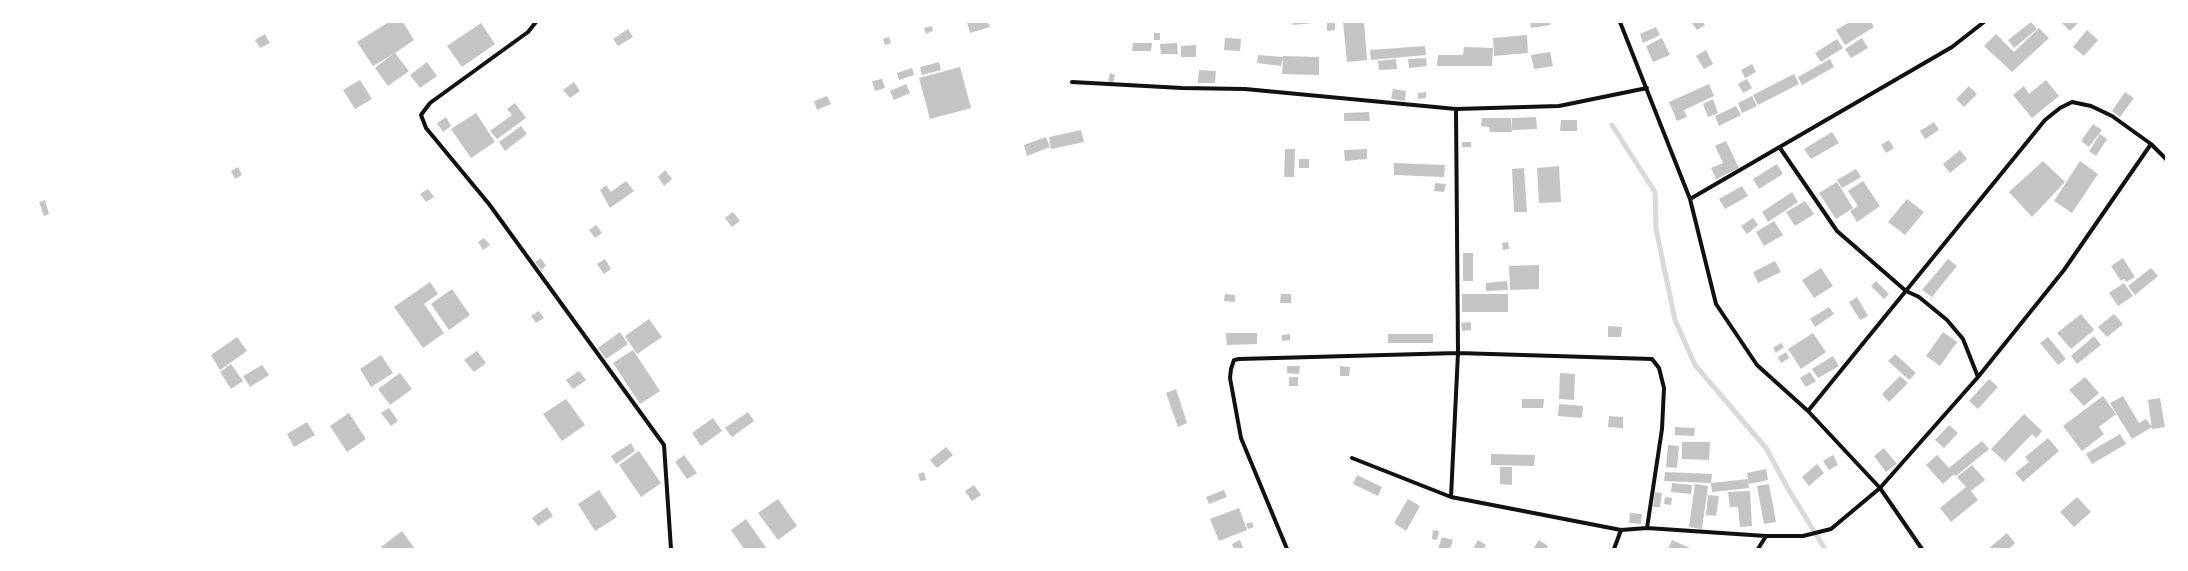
<!DOCTYPE html>
<style>
body{margin:0}
#map{position:relative;width:2188px;height:571px;overflow:hidden;background:#fff;font-family:Bitter,serif}
canvas{display:block}
.frame{position:absolute;inset:0;border:23px solid #fff;pointer-events:none}
</style>
<div id="map">
<canvas width="2188" height="571"></canvas>
<div class="frame"></div>
</div>
<script>
const ctx = document.querySelector('canvas').getContext('2d');
ctx.lineJoin = 'round';
const poly = rows => new Path2D(rows.map(r => 'M' + r).join(''));
function stroke(path, color, width, dash) { ctx.strokeStyle = color; ctx.lineWidth = width; ctx.lineCap = dash ? 'butt' : 'round'; ctx.setLineDash(dash || []); ctx.stroke(path); }
function fillPath(path, color) { ctx.fillStyle = color; ctx.fill(path, 'evenodd'); }
stroke(poly([
 [1612,125,1655,192,1656,229,1675,320,1695,365,1766,448,1787,487,1825,549]
]), '#d9d9d9', 5);
fillPath(poly([
 [389,22,403,22,414,40,395,53,409,71,388,86,375,68,393,54,373,66,357,42],
 [967,22,988,22,990,27,970,33],
 [1292,22,1313,22,1313,23,1293,25],
 [1327,22,1335,22,1335,30,1327,31],
 [1343,22,1364,22,1367,60,1347,62],
 [1530,22,1550,22,1550,25,1531,28],
 [1691,22,1703,22,1705,25,1697,30],
 [1850,22,1871,22,1874,27,1845,45,1836,30],
 [2031,22,2037,29,2014,48,2008,40],
 [2061,22,2079,22,2070,31],
 [481,23,495,44,462,67,447,46],
 [932,26,933,31,926,34,924,28],
 [1656,27,1660,35,1643,43,1640,34],
 [2039,28,2049,38,2012,72,1984,46,1996,34,2014,52],
 [628,29,633,37,618,46,613,39],
 [2087,30,2098,40,2084,56,2073,47],
 [1154,33,1160,33,1160,40,1154,40],
 [265,34,270,43,260,48,255,40],
 [1527,35,1528,53,1494,56,1493,38],
 [889,37,891,43,885,45,883,39],
 [1225,38,1241,39,1240,51,1224,50],
 [1662,38,1670,55,1653,62,1646,46],
 [1862,38,1868,48,1851,58,1845,49],
 [1837,39,1843,48,1821,62,1815,53],
 [1133,43,1152,43,1151,51,1132,51],
 [1177,43,1178,54,1161,54,1160,44],
 [1196,45,1196,57,1181,57,1181,46],
 [1425,46,1426,55,1371,60,1370,50],
 [1464,47,1493,48,1492,66,1437,66,1438,55,1463,55],
 [1706,50,1713,64,1704,69,1696,56],
 [1550,52,1553,66,1534,69,1531,55],
 [1258,55,1283,57,1281,66,1257,63],
 [1283,56,1319,57,1319,75,1282,74],
 [1426,58,1427,66,1409,68,1408,59],
 [1396,59,1397,69,1379,70,1378,61],
 [1830,59,1834,67,1802,85,1798,77],
 [427,62,437,76,420,88,410,75],
 [939,62,941,70,922,75,920,67],
 [1752,64,1756,72,1745,78,1741,70],
 [960,67,971,108,930,119,919,78],
 [912,68,914,75,899,80,897,73],
 [1199,70,1216,71,1215,83,1198,83],
 [1110,73,1115,75,1113,83,1108,81],
 [1794,74,1799,84,1758,105,1753,95],
 [882,79,885,88,875,91,872,81],
 [1747,79,1752,88,1743,93,1738,84],
 [360,80,372,99,355,109,343,90],
 [2046,80,2059,96,2032,118,2013,95,2024,86,2029,94],
 [574,82,580,91,570,98,563,90],
 [906,84,910,93,894,100,890,91],
 [1709,84,1714,96,1684,110,1687,117,1677,121,1669,102],
 [1969,86,1977,94,1964,107,1956,99],
 [1393,89,1406,91,1405,101,1391,99],
 [1426,92,1426,98,1418,99,1418,93],
 [2125,92,2134,98,2120,117,2112,111],
 [827,96,831,104,817,110,814,101],
 [1752,96,1757,106,1742,113,1738,103],
 [1713,99,1718,113,1708,117,1703,104],
 [515,103,526,118,497,139,490,131,512,115,507,109],
 [1736,106,1741,115,1719,126,1715,116],
 [1369,112,1370,121,1344,121,1344,113],
 [476,113,495,142,471,158,451,129],
 [446,117,451,126,443,132,437,123],
 [1536,117,1537,129,1512,130,1512,118],
 [1482,118,1511,118,1512,132,1490,132,1489,127,1481,126],
 [1561,120,1577,120,1577,131,1560,131],
 [1934,122,1939,130,1925,139,1920,131],
 [2093,124,2102,130,2089,147,2081,141],
 [521,126,527,134,505,151,499,142],
 [1081,130,1084,142,1051,149,1049,137],
 [1832,132,1839,143,1811,159,1804,149],
 [2100,134,2107,139,2096,156,2089,151],
 [1046,137,1050,147,1027,156,1024,145],
 [1889,140,1894,148,1886,153,1881,145],
 [1726,141,1739,168,1716,179,1711,168,1723,163,1715,146],
 [1462,142,1471,142,1471,147,1462,147],
 [1285,149,1295,149,1294,177,1284,177],
 [1367,149,1367,159,1345,161,1344,150],
 [1960,150,1967,159,1950,173,1943,164],
 [1299,159,1309,159,1309,168,1299,168],
 [2043,161,2065,182,2032,217,2009,192],
 [2080,161,2098,174,2072,213,2054,201],
 [1394,163,1445,165,1444,177,1394,175],
 [1777,164,1783,174,1759,189,1753,179],
 [1559,166,1561,202,1539,203,1537,168],
 [238,167,242,175,235,179,231,171],
 [1524,168,1527,212,1514,212,1512,169],
 [1856,169,1861,177,1842,188,1837,180],
 [665,170,672,179,664,186,658,177],
 [626,181,634,191,610,208,600,190,606,185,611,192],
 [1863,181,1880,206,1857,222,1850,211,1858,206,1848,191],
 [1837,182,1853,208,1836,219,1819,193],
 [1435,183,1446,184,1444,192,1434,191],
 [1742,186,1748,196,1725,209,1719,199],
 [428,189,434,197,426,202,420,194],
 [1792,192,1798,202,1768,222,1762,212],
 [1907,199,1924,212,1905,235,1888,222],
 [45,200,49,214,44,216,39,202],
 [1805,201,1814,214,1795,226,1786,212],
 [733,212,740,221,732,227,725,218],
 [1753,218,1758,225,1747,234,1741,226],
 [1774,221,1783,235,1764,246,1756,232],
 [596,225,602,233,595,238,589,230],
 [484,238,490,245,483,250,478,242],
 [1508,242,1509,249,1503,250,1502,243],
 [1463,253,1473,253,1473,281,1463,281],
 [541,258,546,266,541,270,535,262],
 [2123,258,2135,277,2126,282,2124,279,2121,281,2111,266],
 [605,259,611,269,604,274,597,264],
 [1948,259,1957,266,1932,297,1922,290],
 [1775,261,1781,272,1758,283,1753,272],
 [1539,265,1539,289,1510,290,1509,266],
 [1821,268,1833,286,1814,298,1802,280],
 [2151,268,2158,276,2135,295,2128,286],
 [1507,281,1508,290,1486,291,1486,283],
 [1876,281,1889,294,1884,299,1871,286],
 [430,282,438,294,424,304,444,333,423,348,394,307],
 [2124,283,2133,296,2118,306,2109,293],
 [452,289,470,315,449,330,431,304],
 [1225,294,1235,295,1235,302,1224,301],
 [1281,294,1291,294,1291,303,1280,303],
 [1462,294,1508,294,1508,312,1462,312],
 [1857,297,1868,316,1860,320,1849,302],
 [1829,307,1834,314,1815,327,1810,319],
 [539,311,544,318,536,323,531,316],
 [2081,314,2094,330,2071,349,2057,333],
 [2114,314,2123,324,2107,337,2098,327],
 [649,319,662,337,637,354,625,336],
 [1471,322,1471,330,1462,331,1461,323],
 [1608,326,1622,327,1621,337,1608,337],
 [620,332,628,344,606,359,598,348],
 [1943,332,1957,342,1940,366,1926,356],
 [1226,333,1257,333,1257,344,1227,345],
 [1813,333,1826,352,1801,369,1788,349],
 [1290,334,1290,340,1282,341,1282,335],
 [1388,334,1433,334,1433,343,1388,343],
 [2094,336,2101,345,2077,364,2071,356],
 [237,337,247,351,220,370,211,355],
 [2048,337,2066,359,2058,365,2040,343],
 [1781,343,1784,347,1776,353,1773,348],
 [633,350,660,391,640,404,613,363],
 [477,351,486,363,474,372,464,360],
 [1786,352,1789,358,1781,363,1778,357],
 [1895,354,1916,373,1909,380,1888,361],
 [381,355,393,373,371,387,360,369],
 [1833,356,1839,366,1818,378,1812,369],
 [231,364,243,381,231,389,220,372],
 [262,365,269,375,250,387,243,376],
 [1287,366,1300,366,1299,374,1287,373],
 [1340,366,1350,367,1349,376,1340,376],
 [579,371,586,380,573,389,566,380],
 [1810,372,1816,381,1806,387,1800,378],
 [400,373,412,389,390,405,378,389],
 [1560,373,1575,374,1574,400,1559,399],
 [1900,376,1908,383,1889,402,1882,394],
 [1289,377,1298,377,1298,386,1289,386],
 [2085,377,2099,393,2084,406,2069,390],
 [1989,379,1998,387,1978,409,1969,401],
 [1176,389,1187,423,1178,427,1166,393],
 [2103,396,2116,414,2099,427,2104,434,2082,451,2063,426],
 [2123,396,2139,423,2146,419,2152,427,2132,439,2110,403],
 [2160,398,2165,427,2152,429,2148,400],
 [566,399,585,425,562,441,543,414],
 [1522,399,1544,399,1543,408,1522,408],
 [1559,404,1583,406,1582,418,1558,416],
 [389,408,398,421,391,426,381,413],
 [748,412,754,421,732,437,725,428],
 [349,413,366,439,347,452,330,426],
 [2024,414,2042,431,2036,438,2032,434,2005,462,1991,449],
 [1609,416,1623,417,1623,428,1608,427],
 [713,418,722,431,701,446,692,433],
 [307,422,315,435,294,447,287,434],
 [1949,425,1958,433,1944,448,1935,440],
 [1675,427,1695,428,1694,436,1675,435],
 [2120,434,2126,444,2092,464,2086,454],
 [2048,438,2059,451,2023,482,2015,473,2029,462,2025,457],
 [1982,441,1989,449,1956,476,1954,474,1943,484,1926,465,1937,455,1949,468],
 [1682,442,1710,442,1709,460,1682,459],
 [631,443,635,451,616,464,611,456],
 [1668,445,1679,446,1677,468,1666,467],
 [946,447,953,455,937,468,930,460],
 [1884,448,1897,464,1886,472,1874,456],
 [639,451,661,483,641,497,619,465],
 [1491,454,1535,455,1534,466,1491,465],
 [684,455,697,473,687,479,675,462],
 [1833,455,1838,465,1829,470,1823,461],
 [1817,464,1824,473,1809,486,1802,477],
 [1972,465,1985,480,1971,491,1978,500,1951,522,1940,508,1966,487,1957,477],
 [1500,467,1512,467,1512,485,1500,484],
 [1766,469,1768,480,1749,484,1747,473],
 [924,472,926,480,920,481,918,474],
 [1665,472,1712,474,1711,483,1664,481],
 [1357,475,1382,487,1378,496,1353,484],
 [1748,479,1749,488,1712,492,1711,483],
 [1672,483,1692,485,1691,494,1671,492],
 [1695,484,1708,486,1702,529,1689,527],
 [1769,484,1776,522,1764,524,1757,486],
 [974,485,981,495,972,501,965,491],
 [599,490,617,517,595,531,578,504],
 [1224,490,1227,497,1209,504,1206,497],
 [1750,491,1752,526,1740,527,1738,507,1730,507,1728,492],
 [1655,492,1662,493,1660,507,1653,507],
 [1708,495,1719,496,1716,516,1706,515],
 [1665,497,1672,498,1671,505,1664,504],
 [2077,497,2091,512,2074,527,2060,512],
 [778,499,797,526,778,540,758,513],
 [1408,499,1420,506,1406,531,1394,523],
 [547,507,553,516,538,526,532,518],
 [1239,508,1247,530,1219,541,1210,519],
 [1630,513,1642,514,1641,524,1629,523],
 [746,519,767,549,744,549,731,530],
 [1252,522,1254,527,1248,529,1246,524],
 [1433,530,1439,531,1437,540,1432,539],
 [402,531,415,549,383,549,381,547],
 [2007,533,2015,543,2009,549,1988,549],
 [1442,537,1453,540,1450,549,1438,549],
 [1240,540,1243,548,1234,549,1232,544],
 [1478,540,1486,545,1484,549,1473,549],
 [1539,540,1548,546,1546,549,1533,549],
 [1672,540,1690,548,1690,549,1668,549]
]), '#c4c4c4');
stroke(poly([
 [536,22,528,32,430,103,421,115,426,128,489,204,664,445,671,549],
 [1620,22,1690,199,1716,304,1757,365,1808,411,1880,488,1922,549],
 [1072,82,1182,88,1245,89,1456,109],
 [1780,148,1837,231,1906,291,1919,297,1947,320,1963,339,1978,377],
 [1690,199,1952,47,1984,22],
 [1808,411,2045,120,2060,108,2072,102,2091,106,2112,116,2151,144,2166,159],
 [1352,458,1451,497,1621,530,1647,528,1766,536],
 [1451,497,1458,353,1456,109,1559,106,1647,88],
 [1287,549,1241,438,1230,378,1231,369,1234,360,1239,359,1458,353,1652,359,1659,368,1664,388,1662,429,1647,528],
 [1614,549,1621,530],
 [1758,549,1766,536,1803,536,1831,529,1880,488,1978,377,2064,270,2151,144]
]), '#111', 4);
</script>
